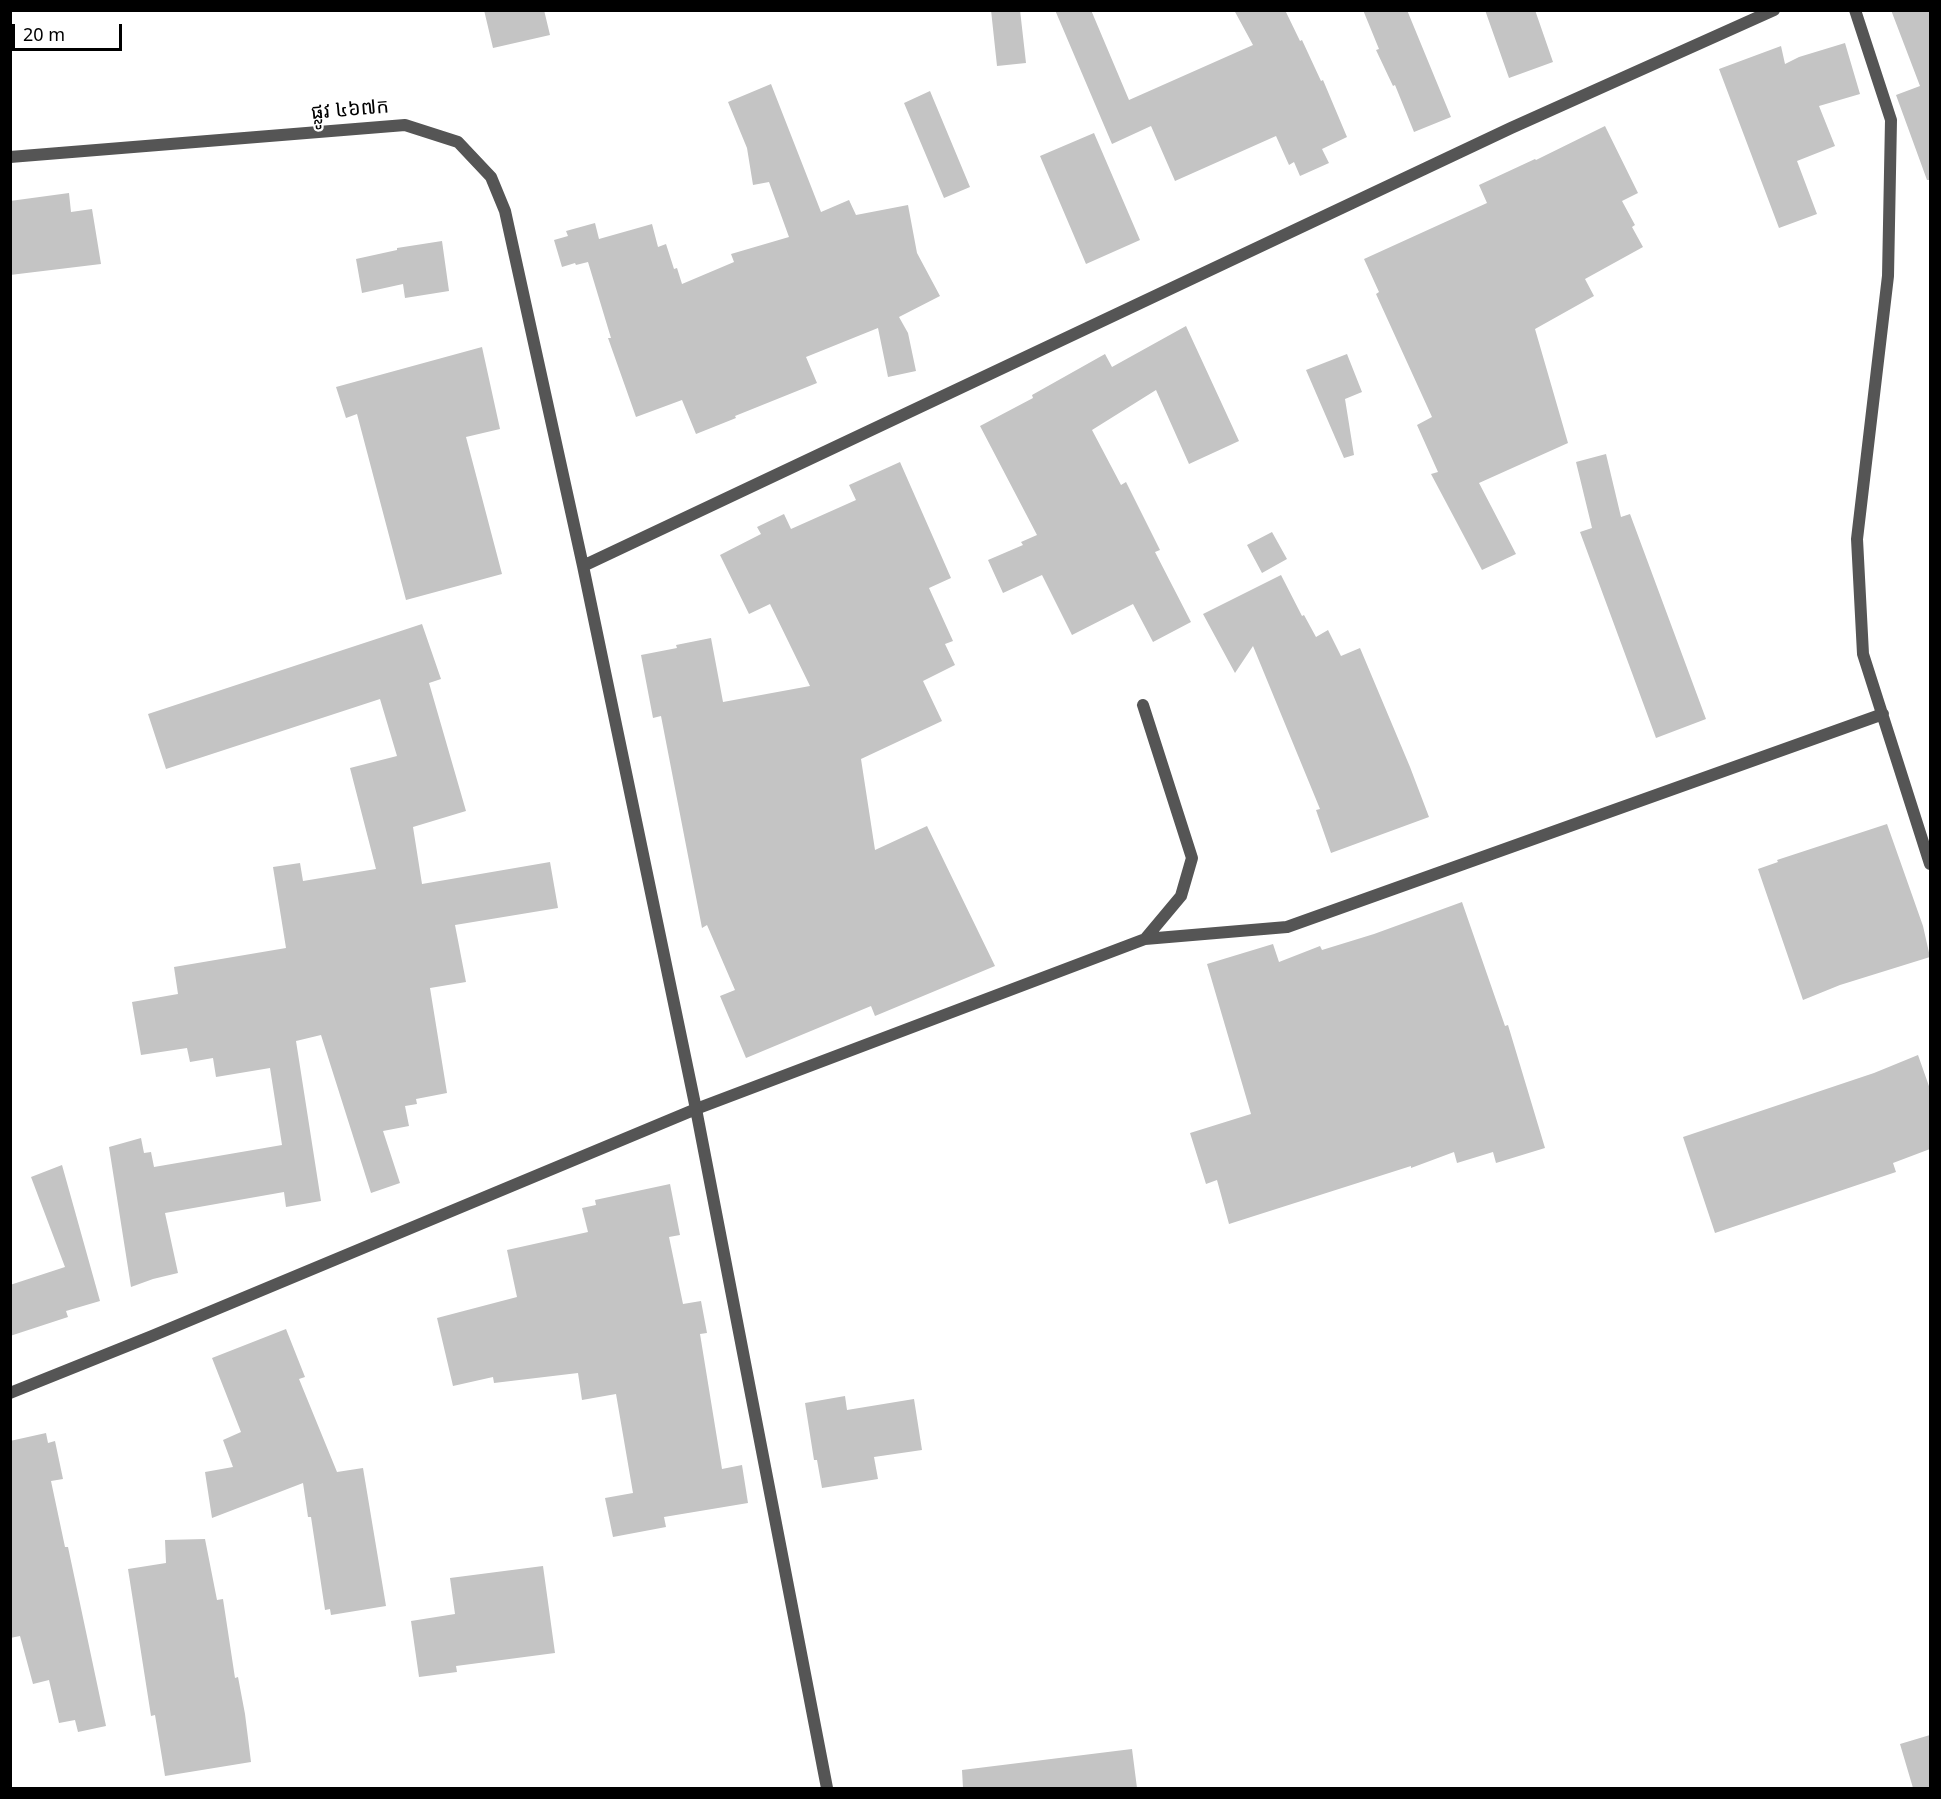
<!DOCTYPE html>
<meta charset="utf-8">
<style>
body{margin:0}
#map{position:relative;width:1941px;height:1799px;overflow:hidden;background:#fff;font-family:"Noto Sans",sans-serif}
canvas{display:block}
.frame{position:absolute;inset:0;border:12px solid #000;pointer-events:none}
.scale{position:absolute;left:12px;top:24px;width:110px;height:27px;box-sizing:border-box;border:3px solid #000;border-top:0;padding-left:8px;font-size:18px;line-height:21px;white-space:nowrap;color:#000;-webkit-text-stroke:4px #fff;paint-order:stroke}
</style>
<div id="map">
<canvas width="1941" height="1799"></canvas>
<div class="frame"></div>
<div class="scale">20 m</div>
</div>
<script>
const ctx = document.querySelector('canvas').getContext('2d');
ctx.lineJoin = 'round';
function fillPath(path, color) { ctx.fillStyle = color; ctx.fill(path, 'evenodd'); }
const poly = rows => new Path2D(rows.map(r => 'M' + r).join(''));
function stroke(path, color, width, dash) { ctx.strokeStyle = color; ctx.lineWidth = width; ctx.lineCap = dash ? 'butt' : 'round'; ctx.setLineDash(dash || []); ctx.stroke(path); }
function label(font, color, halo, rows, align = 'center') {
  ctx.font = font + ' "Noto Sans","Noto Sans Khmer",sans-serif'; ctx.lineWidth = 4.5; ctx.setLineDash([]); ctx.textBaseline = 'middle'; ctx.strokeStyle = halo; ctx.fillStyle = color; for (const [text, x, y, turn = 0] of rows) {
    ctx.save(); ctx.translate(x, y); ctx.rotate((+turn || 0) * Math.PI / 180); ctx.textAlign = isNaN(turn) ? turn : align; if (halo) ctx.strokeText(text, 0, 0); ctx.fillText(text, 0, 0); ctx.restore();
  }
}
fillPath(poly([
 [484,10,544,10,550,35,493,48],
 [991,10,1020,10,1026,63,997,66],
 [1055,10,1091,10,1129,100,1253,45,1234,10,1285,10,1300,41,1302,40,1321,81,1323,80,1347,137,1322,149,1329,163,1300,176,1294,162,1289,165,1276,136,1175,181,1151,126,1112,144],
 [1363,10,1407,10,1451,117,1414,132,1395,85,1393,86,1376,50,1379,49],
 [1485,10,1535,10,1553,62,1509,78],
 [1891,10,1930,10,1930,180,1927,180,1896,95,1920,86],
 [1845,43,1860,94,1819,106,1835,146,1797,161,1817,214,1779,228,1719,69,1781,46,1785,64,1799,57],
 [771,84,821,212,849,200,856,215,908,205,917,253,940,296,899,317,908,333,916,371,888,377,878,328,806,357,817,383,735,416,736,418,696,434,682,400,636,417,608,338,611,338,588,262,576,265,575,263,562,267,554,240,568,236,566,231,595,223,599,239,652,224,658,247,666,244,674,269,677,268,682,284,734,262,731,254,789,237,769,182,753,185,747,148,728,102],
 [930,91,970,187,944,198,904,103],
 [1605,126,1638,193,1622,201,1635,225,1632,227,1643,247,1585,279,1594,296,1535,329,1568,443,1479,483,1516,554,1482,570,1431,474,1438,472,1417,425,1432,417,1376,294,1379,292,1364,259,1487,203,1479,185,1535,159,1536,160],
 [1094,133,1140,240,1086,264,1040,156],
 [69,193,71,212,92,209,101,264,10,275,10,201],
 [442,241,449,291,405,298,403,284,362,293,356,259,397,250,397,248],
 [1186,326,1239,441,1189,464,1156,390,1092,430,1121,485,1126,482,1160,550,1155,552,1191,622,1153,642,1133,604,1072,635,1042,575,1003,593,988,560,1023,545,1021,542,1037,535,980,426,1033,398,1032,395,1105,354,1112,367],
 [482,347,500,429,466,437,502,574,406,600,357,414,346,418,336,387],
 [1347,354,1362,392,1345,399,1354,455,1344,458,1306,370],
 [1606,454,1621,517,1630,514,1706,719,1656,738,1580,532,1592,528,1576,462],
 [900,462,951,578,929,588,953,641,945,644,955,665,923,681,942,721,861,759,875,850,927,826,995,966,875,1016,871,1006,746,1058,720,996,735,990,707,925,702,928,661,716,653,718,641,655,677,648,676,645,711,638,723,702,810,686,770,604,749,614,720,555,761,534,757,527,784,514,791,529,856,500,849,485],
 [1272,532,1287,559,1262,573,1247,545],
 [1281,575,1302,616,1304,615,1316,637,1328,630,1341,656,1360,648,1410,767,1429,817,1331,853,1316,810,1320,809,1253,646,1235,673,1203,614],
 [422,624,441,679,429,683,466,811,413,827,422,884,550,862,558,908,455,925,466,982,430,988,447,1093,416,1099,417,1104,405,1106,409,1126,383,1131,400,1183,371,1193,321,1035,296,1041,321,1201,286,1207,284,1192,165,1213,178,1273,153,1279,131,1287,109,1147,141,1138,144,1153,151,1152,154,1167,282,1145,270,1068,216,1077,213,1058,190,1062,187,1048,141,1055,132,1002,178,994,174,967,286,948,273,867,300,863,303,881,376,869,350,768,397,756,380,699,166,769,148,714],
 [1887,824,1923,926,1930,957,1840,985,1803,1000,1758,869,1778,862,1777,860],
 [1462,902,1505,1026,1508,1025,1545,1148,1496,1163,1493,1152,1457,1163,1454,1152,1411,1168,1411,1166,1229,1224,1217,1180,1206,1184,1190,1133,1251,1114,1207,964,1273,944,1279,962,1320,946,1322,950,1374,934],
 [1918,1055,1930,1089,1930,1149,1893,1163,1896,1172,1715,1233,1683,1137,1874,1073],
 [62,1165,100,1301,66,1311,68,1317,10,1336,10,1285,65,1267,31,1177],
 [670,1184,680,1235,669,1237,683,1304,701,1301,707,1333,700,1334,722,1469,742,1465,748,1503,664,1517,666,1527,613,1537,605,1498,633,1493,616,1394,582,1400,578,1373,494,1383,493,1377,453,1386,437,1318,517,1297,507,1250,588,1232,582,1208,596,1205,595,1200],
 [286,1329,305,1377,299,1379,337,1472,363,1468,386,1606,331,1615,330,1609,325,1610,311,1517,308,1517,303,1483,212,1518,205,1472,233,1467,223,1440,241,1432,212,1358],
 [845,1396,847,1410,914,1399,922,1450,874,1457,878,1479,822,1488,817,1460,814,1460,805,1403],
 [46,1433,48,1443,55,1441,63,1479,51,1481,65,1547,68,1547,106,1726,78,1732,75,1720,59,1723,49,1680,33,1684,20,1636,10,1638,10,1441],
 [205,1539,217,1600,223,1599,235,1678,238,1677,245,1714,251,1762,165,1776,155,1715,151,1716,128,1569,166,1563,165,1540],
 [543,1566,555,1653,456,1666,457,1672,419,1677,411,1621,455,1614,450,1578],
 [1930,1735,1930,1788,1913,1788,1900,1744],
 [1132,1749,1137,1788,963,1788,962,1770]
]), '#c4c4c4');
stroke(poly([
 [1855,10,1891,120,1888,276,1857,539,1863,654,1930,864],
 [1143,705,1192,858,1181,896,1145,939],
 [696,1109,1145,939,1287,927,1883,714]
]), '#555', 12);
stroke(poly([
 [10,157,405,125,458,142,491,177,505,211,583,566,696,1109,827,1788],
 [583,566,1511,128,1774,10],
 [10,1393,152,1336,696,1109]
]), '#555', 12);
label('20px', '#000', '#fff', [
 ["ផ្លូវ ៤៦៧ក",350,110,-5]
]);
</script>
